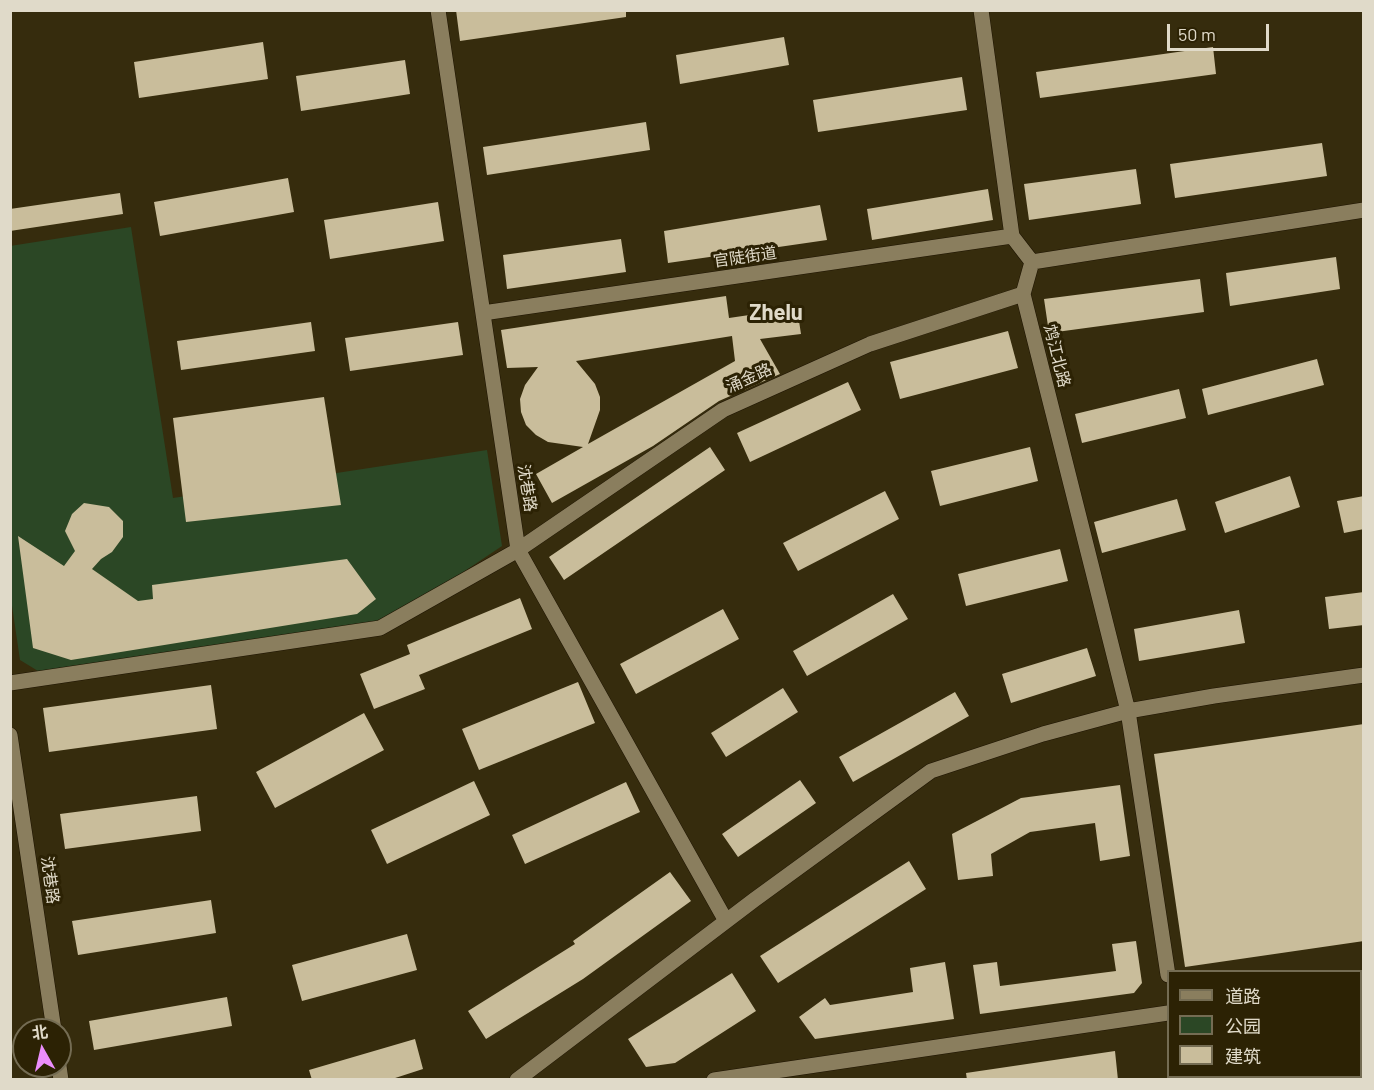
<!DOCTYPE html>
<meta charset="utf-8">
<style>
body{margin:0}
#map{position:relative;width:1374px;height:1090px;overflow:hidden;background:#362c0d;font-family:Barlow,"Noto Sans SC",sans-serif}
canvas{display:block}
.frame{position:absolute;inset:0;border:12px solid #e0dac9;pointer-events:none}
.legend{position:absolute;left:1167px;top:970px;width:195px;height:108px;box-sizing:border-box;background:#2c2204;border:2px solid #746c53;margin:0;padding:8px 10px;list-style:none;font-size:18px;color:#e0dac9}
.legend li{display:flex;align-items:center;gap:12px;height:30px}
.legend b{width:30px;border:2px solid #746c53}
.north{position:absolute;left:12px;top:1018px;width:60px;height:60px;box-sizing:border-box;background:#2c2204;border:2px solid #746c53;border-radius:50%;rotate:352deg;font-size:16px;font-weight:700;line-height:24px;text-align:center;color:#e0dac9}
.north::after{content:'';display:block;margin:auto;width:21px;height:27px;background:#eb8dfc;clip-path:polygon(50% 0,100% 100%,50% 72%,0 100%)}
.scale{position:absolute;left:1167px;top:24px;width:102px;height:27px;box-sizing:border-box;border:3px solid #e0dac9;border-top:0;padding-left:8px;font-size:18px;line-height:21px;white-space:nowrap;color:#e0dac9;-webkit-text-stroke:4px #2c2204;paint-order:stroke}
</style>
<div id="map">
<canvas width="1374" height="1090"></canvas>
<div class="frame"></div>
<ul class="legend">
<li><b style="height:8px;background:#8a7e5e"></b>道路</li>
<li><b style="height:16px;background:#2b4725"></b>公园</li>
<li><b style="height:16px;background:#c9bd9b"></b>建筑</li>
</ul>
<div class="north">北</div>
<div class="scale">50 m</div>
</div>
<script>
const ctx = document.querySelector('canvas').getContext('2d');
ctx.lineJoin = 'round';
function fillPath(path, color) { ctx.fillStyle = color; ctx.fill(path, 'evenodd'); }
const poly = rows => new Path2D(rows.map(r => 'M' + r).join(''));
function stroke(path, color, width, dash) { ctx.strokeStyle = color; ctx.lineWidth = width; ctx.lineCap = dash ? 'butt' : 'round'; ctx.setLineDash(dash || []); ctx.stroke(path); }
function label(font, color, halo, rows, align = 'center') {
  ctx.font = font + ' Barlow,"Noto Sans SC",sans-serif'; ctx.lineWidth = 6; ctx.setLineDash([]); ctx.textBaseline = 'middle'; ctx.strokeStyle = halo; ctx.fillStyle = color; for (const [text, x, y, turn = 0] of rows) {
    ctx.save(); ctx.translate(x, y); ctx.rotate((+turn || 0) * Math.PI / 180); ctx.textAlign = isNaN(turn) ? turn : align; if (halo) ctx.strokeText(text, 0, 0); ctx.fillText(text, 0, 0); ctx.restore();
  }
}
fillPath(poly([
 [131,227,173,498,487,450,502,546,380,628,38,671,20,660,11,599,10,246]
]), '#2b4725');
fillPath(poly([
 [456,10,626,10,626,17,460,41],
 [784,37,789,65,680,84,676,55],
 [263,42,268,79,139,98,134,62],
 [1213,47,1216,74,1040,98,1036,72],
 [405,60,410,94,301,111,296,76],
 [962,77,967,110,818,132,813,100],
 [646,122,650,150,487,175,483,147],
 [1322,143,1327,176,1175,198,1170,164],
 [1136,169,1141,204,1029,220,1024,184],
 [288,178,294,212,160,236,154,202],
 [988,189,993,220,872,240,867,209],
 [120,193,123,214,10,231,10,209],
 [438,202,444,241,330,259,324,220],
 [820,205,827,240,668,263,664,231],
 [621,239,626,272,507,289,503,255],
 [1336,257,1340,289,1230,306,1226,273],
 [1200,279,1204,312,1049,333,1044,299],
 [726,296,729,318,797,308,801,334,760,339,780,374,719,401,653,446,552,503,536,474,583,447,548,442,536,435,526,425,521,412,520,399,525,385,538,367,507,368,501,330],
 [732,336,735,361,588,444,600,410,600,397,595,384,576,361],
 [311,322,315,351,181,370,177,341],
 [458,322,463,355,350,371,345,338],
 [1008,331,1018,368,900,399,890,362],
 [1317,359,1324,385,1208,415,1202,389],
 [848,382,861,410,750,462,737,433],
 [1179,389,1186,418,1082,443,1075,414],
 [324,397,341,505,186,522,173,418],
 [710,447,725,470,564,580,549,557],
 [1030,447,1038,481,940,506,931,471],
 [1290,476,1300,507,1225,533,1215,502],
 [885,491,899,519,798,571,783,543],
 [1364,496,1364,529,1344,533,1337,501],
 [1177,499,1186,530,1102,553,1094,522],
 [84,503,109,507,123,521,123,537,112,552,101,559,92,569,138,601,153,599,152,585,347,559,376,599,357,614,71,660,33,648,18,536,64,566,75,551,65,531,72,514],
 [1060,549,1068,581,966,606,958,574],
 [1364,592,1364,625,1329,629,1325,597],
 [893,594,908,619,807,676,793,651],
 [520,598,532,629,419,675,425,689,374,709,360,674,410,654,407,645],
 [723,609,739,639,636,694,620,664],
 [1239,610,1245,643,1139,661,1134,629],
 [1087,648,1096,676,1011,703,1002,674],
 [578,682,595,723,479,770,462,729],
 [211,685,217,729,49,752,43,708],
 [783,688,798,712,726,757,711,733],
 [955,692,969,716,853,782,839,757],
 [364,713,384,750,275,808,256,772],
 [1364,724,1364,941,1185,967,1154,754],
 [800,780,816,803,738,857,722,834],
 [474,781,490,815,387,864,371,830],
 [626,782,640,812,525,864,512,835],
 [1120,785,1130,856,1100,861,1095,823,1030,832,991,854,993,876,958,880,952,834,1021,798],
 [197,796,201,831,65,849,60,814],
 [909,861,926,889,778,983,760,956],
 [670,872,691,901,583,979,486,1039,468,1011,575,944,573,941],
 [211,900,216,933,78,955,72,921],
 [407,934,417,970,302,1001,292,965],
 [1136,941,1142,983,1134,993,980,1014,973,965,997,962,1000,986,1116,971,1112,944],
 [945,962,954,1019,815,1039,799,1017,825,998,830,1005,913,992,910,968],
 [732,973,756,1011,675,1063,646,1067,628,1039],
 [227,997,232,1026,94,1050,89,1021],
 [415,1039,423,1069,389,1080,312,1080,309,1070],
 [1115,1051,1118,1080,967,1080,966,1073]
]), '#c9bd9b');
const minor = poly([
 [438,10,518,550,726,921],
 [981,10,1012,236,1032,262,1023,294,1128,711,1168,975],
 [1032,262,1364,210],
 [483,313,1012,236],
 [10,683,380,628,518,550,723,410,870,344,1023,294],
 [10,735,54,1030],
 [1360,984,1364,984],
 [59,1066,61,1080],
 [517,1080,754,900,931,771,1043,734,1128,711,1214,696,1364,675],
 [714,1080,1168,1013]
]);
stroke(minor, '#1e1400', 16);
stroke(minor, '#8a7e5e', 15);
label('16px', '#e0dac9', '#2c2204', [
 ["官陡街道",745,257,-8],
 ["鸩江北路",1057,356,76],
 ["涌金路",749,378,-24],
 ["沈巷路",527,488,81],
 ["沈巷路",50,880,82]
]);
label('bold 22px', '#e0dac9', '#2c2204', [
 ["Zhelu",776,313]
]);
</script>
